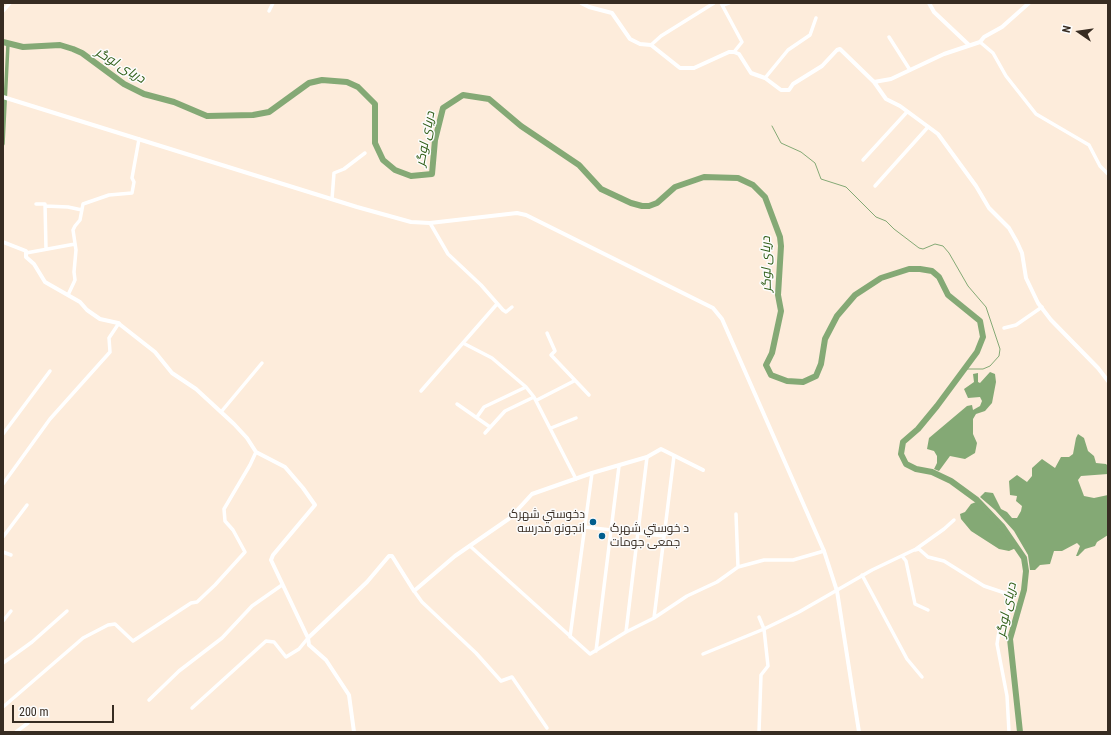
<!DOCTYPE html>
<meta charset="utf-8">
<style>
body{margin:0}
#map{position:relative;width:1111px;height:735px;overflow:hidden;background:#fdecdb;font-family:"Roboto Condensed",sans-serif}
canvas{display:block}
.frame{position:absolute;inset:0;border:4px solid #372c22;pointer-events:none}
.north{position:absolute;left:1059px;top:12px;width:40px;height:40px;-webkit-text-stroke:3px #fcfcfc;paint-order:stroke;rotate:283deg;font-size:11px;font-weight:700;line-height:16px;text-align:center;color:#372c22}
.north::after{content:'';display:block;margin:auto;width:14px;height:18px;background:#372c22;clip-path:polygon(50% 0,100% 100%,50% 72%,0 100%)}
.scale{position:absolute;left:12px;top:705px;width:102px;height:18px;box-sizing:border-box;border:2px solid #372c22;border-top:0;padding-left:5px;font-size:12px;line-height:14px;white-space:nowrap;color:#372c22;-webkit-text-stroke:3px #fcfcfc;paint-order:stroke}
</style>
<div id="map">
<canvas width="1111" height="735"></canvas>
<div class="frame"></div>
<div class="north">N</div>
<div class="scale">200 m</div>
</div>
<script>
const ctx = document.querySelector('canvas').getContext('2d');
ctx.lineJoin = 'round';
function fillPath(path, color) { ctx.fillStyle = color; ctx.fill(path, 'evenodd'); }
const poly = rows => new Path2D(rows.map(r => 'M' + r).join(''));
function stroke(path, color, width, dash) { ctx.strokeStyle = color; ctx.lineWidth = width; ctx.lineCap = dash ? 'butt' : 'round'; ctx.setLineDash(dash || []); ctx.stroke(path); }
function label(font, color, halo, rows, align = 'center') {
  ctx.font = font + ' "Roboto Condensed",Cairo,sans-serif'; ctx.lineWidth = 3; ctx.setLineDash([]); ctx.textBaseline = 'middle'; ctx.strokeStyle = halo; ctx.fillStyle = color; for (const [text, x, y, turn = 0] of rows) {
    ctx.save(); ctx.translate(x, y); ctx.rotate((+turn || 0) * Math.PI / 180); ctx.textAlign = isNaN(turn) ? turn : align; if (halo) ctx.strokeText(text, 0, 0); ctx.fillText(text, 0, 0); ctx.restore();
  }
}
fillPath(poly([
 [990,372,995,374,996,382,992,403,985,411,976,414,973,419,973,434,977,443,975,453,965,459,950,456,939,471,934,469,937,463,937,456,934,451,927,449,929,438,967,406,972,405,973,410,980,406,982,401,980,397,968,398,964,389,974,382,973,374,978,373,978,382,980,383],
 [1078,434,1084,438,1088,451,1094,456,1096,463,1106,464,1108,466,1108,474,1081,476,1078,480,1084,496,1094,498,1108,495,1108,535,1097,542,1095,546,1085,549,1078,556,1076,556,1080,546,1077,543,1062,551,1054,551,1050,564,1040,565,1035,570,1030,570,1028,555,1014,531,995,510,980,497,985,492,993,493,1001,509,1007,512,1012,518,1017,518,1021,511,1022,506,1016,501,1017,496,1010,495,1009,481,1017,475,1027,482,1032,476,1032,468,1042,459,1055,468,1061,457,1069,457,1073,454,1076,438],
 [976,502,992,517,1016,548,1009,551,999,549,971,531,961,519,960,514,965,512,971,504]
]), '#84a975');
stroke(poly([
 [772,126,781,143,801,152,815,163,821,179,846,187,876,217,886,221,894,229,919,248,923,249,935,244,943,246,949,253,968,286,986,307,1000,349,999,356,990,366,983,369,965,369]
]), '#84a975', 1);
stroke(poly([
 [3,144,8,44]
]), '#84a975', 3.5);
stroke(poly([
 [3,42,23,47,60,45,73,49,82,53,124,84,144,94,174,102,207,116,253,115,269,112,309,83,322,80,347,82,358,87,375,104,375,143,383,160,395,170,411,176,432,174,435,140,443,108,463,95,489,99,521,126,579,165,601,189,631,203,642,206,649,206,657,203,675,187,704,177,738,178,753,185,765,197,780,237,781,246,778,295,781,311,772,353,766,365,771,375,787,381,803,382,816,376,821,364,825,339,837,316,855,295,881,278,909,269,920,269,932,271,939,277,948,295,980,321,983,337,977,352,937,406,918,429,903,442,901,454,906,464,916,469,932,472,951,481,977,500,1002,526,1024,558,1026,571,1024,590,1010,639,1020,732]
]), '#84a975', 6);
stroke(poly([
 [721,3,742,42,734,52],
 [723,5,729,3],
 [3,11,10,3],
 [269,11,273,3],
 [889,37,910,70],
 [980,42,993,53,1006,76,1036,114,1089,145,1100,166,1108,174],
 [651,45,661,36,714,3],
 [765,78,788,50,810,35,816,18],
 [863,160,907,112],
 [875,186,928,127],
 [332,199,334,173,344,169,365,153],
 [36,204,45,204,46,249],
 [45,206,68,207,82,210],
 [430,223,448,254,481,285,503,310,506,312,512,307],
 [26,253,75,244],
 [68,295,75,280,74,272,76,250,73,230,75,226,80,220,83,204,109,195,132,193,134,182,132,178,139,139],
 [1004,328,1016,325,1042,307],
 [547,333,555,351,551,355,589,395],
 [463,343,492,358,526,387,534,397,576,479],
 [421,391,497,304],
 [537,400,574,381],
 [457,404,490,427],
 [221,412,262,363],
 [477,417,484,407,526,387],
 [551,428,576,418],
 [485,433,505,411,534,397],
 [3,434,50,371],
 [3,484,50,419,110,352,109,338,119,323],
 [736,514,738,567],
 [585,527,664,536],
 [3,537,27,505],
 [470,546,590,654,626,632,654,618,687,596,717,582,738,567,764,560,793,560,824,551],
 [915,550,919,549,928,557,944,561,984,586,1005,593,1009,603,1007,614,999,631,997,644,1007,696,1009,732],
 [3,552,11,555],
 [902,556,906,561,915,604,928,610],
 [862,575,907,659,922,677],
 [414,591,422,602,476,653,501,681,512,677,547,728],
 [759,617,764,629,768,666,761,675,759,732],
 [654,618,674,456],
 [3,621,11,611],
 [626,632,647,457],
 [570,637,592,473],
 [596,651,619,466],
 [703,654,764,629,799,612,872,570,916,549,944,529,954,520],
 [3,663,32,642,67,611],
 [149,700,179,671,222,638,252,606,282,585],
 [3,707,83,638,108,625,115,624,133,641,191,603,197,602,215,585,245,552,233,530,225,521,224,509,250,465,256,452],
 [192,708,266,641,274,642,286,657,299,649,308,638],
 [16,732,28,723]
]), '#fff', 3.5);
stroke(poly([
 [581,3,589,7,612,13,630,39,640,44,651,45,680,68,694,68,729,52,734,52,739,54,751,73,765,78,781,90,789,90,793,84,822,66,837,50,840,49,874,82,886,99,900,106,938,134,976,186,989,208,1009,228,1017,242,1022,253,1026,278,1038,303,1051,320,1098,368,1108,381],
 [929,3,934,12,969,45],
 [874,82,891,79,944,54,980,42,984,37,1002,27,1029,3],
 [3,97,357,207,411,222,430,223,517,213,526,215,713,308,722,319,824,551,837,591,859,732],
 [3,242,26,251,26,257,34,264,45,282,80,302,87,310,100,319,118,323,155,352,172,373,196,389,234,424,247,438,256,452,285,467,303,488,315,505,273,555,271,560,308,638,309,645,326,660,349,695,354,732],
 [308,638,367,582,389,556,392,556,414,591,455,556,510,518,532,494,592,473,647,457,661,449,703,470]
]), '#fff', 4);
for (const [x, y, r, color] of [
 [593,522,4,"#005e8e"],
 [602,536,4,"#005e8e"]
]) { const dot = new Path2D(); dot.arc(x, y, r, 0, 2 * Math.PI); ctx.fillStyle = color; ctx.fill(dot); stroke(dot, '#fcfcfc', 1.5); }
label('12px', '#372c22', '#fcfcfc', [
 ["دخوستي شهرک",585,515],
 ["انجونو مدرسه",585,529],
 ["د خوستي شهرک",610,529,"left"],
 ["جمعی جومات",610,543,"left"]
], 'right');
label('italic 13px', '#2d5c14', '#fcfcfc', [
 ["دریای لوگر",120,66,32],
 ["دریای لوگر",426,139,-79],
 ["دریای لوگر",767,264,-91],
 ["دریای لوگر",1007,610,-78]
]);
</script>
